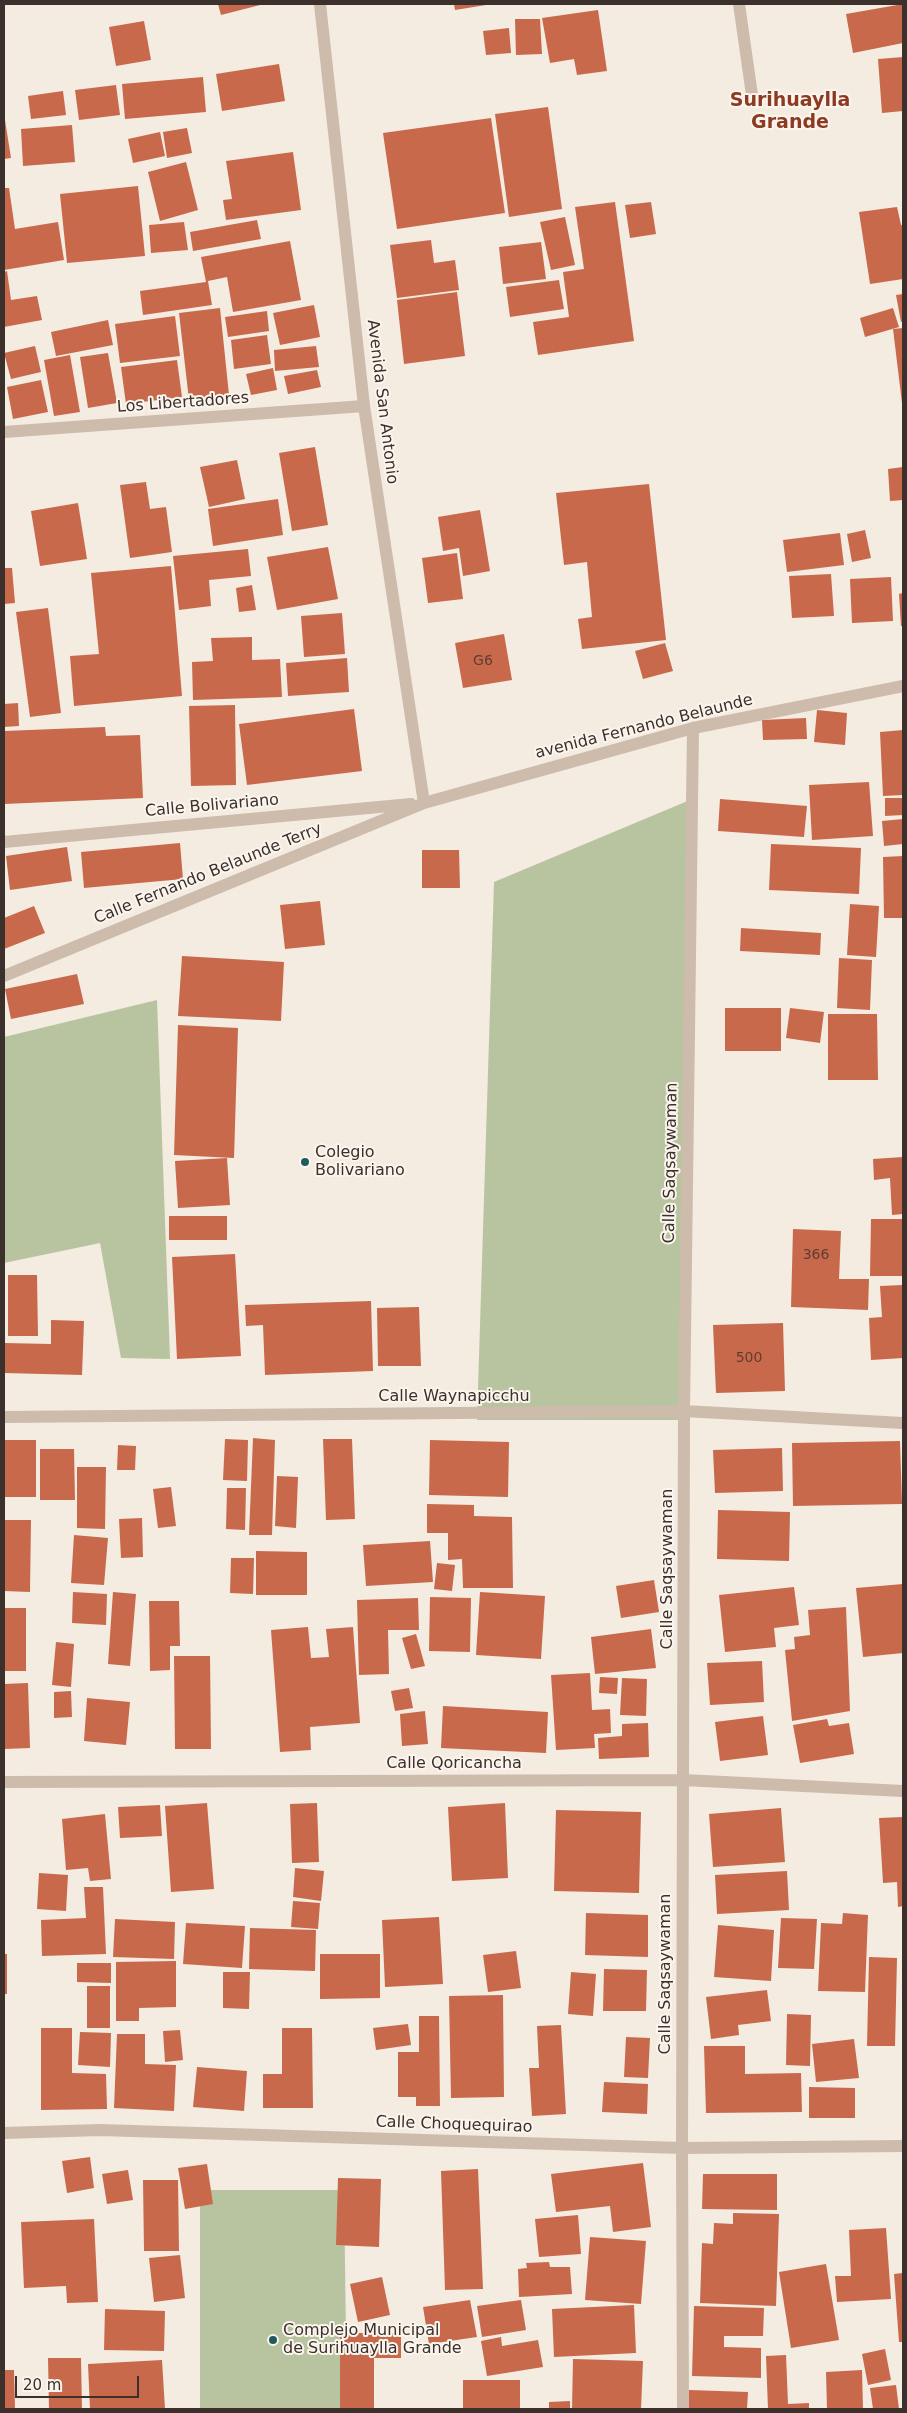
<!DOCTYPE html>
<style>
body{margin:0}
#map{position:relative;width:907px;height:2413px;overflow:hidden;background:#f4ebe1;font-family:"DejaVu Sans",sans-serif}
canvas{display:block}
.frame{position:absolute;inset:0;border:5px solid #3b302b;pointer-events:none}
.scale{position:absolute;left:15px;top:2376px;width:124px;height:22px;box-sizing:border-box;border:2px solid #3b302b;border-top:0;padding-left:6px;font-size:15px;line-height:18px;white-space:nowrap;color:#3b302b;-webkit-text-stroke:4px #fbf5ee;paint-order:stroke}
</style>
<div id="map">
<canvas width="907" height="2413"></canvas>
<div class="frame"></div>
<div class="scale">20 m</div>
</div>
<script>
const ctx = document.querySelector('canvas').getContext('2d');
ctx.lineJoin = 'round';
function fillPath(path, color) { ctx.fillStyle = color; ctx.fill(path, 'evenodd'); }
const poly = rows => new Path2D(rows.map(r => 'M' + r).join(''));
function stroke(path, color, width, dash) { ctx.strokeStyle = color; ctx.lineWidth = width; ctx.lineCap = dash ? 'butt' : 'round'; ctx.setLineDash(dash || []); ctx.stroke(path); }
function label(font, color, halo, rows, align = 'center') {
  ctx.font = font + ' "DejaVu Sans",sans-serif'; ctx.lineWidth = 4; ctx.setLineDash([]); ctx.textBaseline = 'middle'; ctx.strokeStyle = halo; ctx.fillStyle = color; for (const [text, x, y, turn = 0] of rows) {
    ctx.save(); ctx.translate(x, y); ctx.rotate((+turn || 0) * Math.PI / 180); ctx.textAlign = isNaN(turn) ? turn : align; if (halo) ctx.strokeText(text, 0, 0); ctx.fillText(text, 0, 0); ctx.restore();
  }
}
fillPath(poly([
 [690,800,684,1420,477,1420,494,882],
 [157,1000,170,1359,121,1358,100,1243,4,1263,4,1037],
 [200,2190,344,2190,347,2409,200,2409]
]), '#b8c4a0');
fillPath(poly([
 [218,4,264,4,221,15],
 [454,4,486,4,486,5,455,10],
 [903,4,903,43,853,53,846,14],
 [598,10,607,71,577,75,574,59,550,63,542,18],
 [515,19,540,19,542,54,516,55],
 [144,21,151,60,116,66,109,27],
 [509,28,511,53,486,55,483,31],
 [903,57,903,111,882,113,878,59],
 [279,64,285,101,222,111,216,74],
 [203,77,206,112,125,119,122,84],
 [116,85,120,115,79,120,75,90],
 [63,91,66,115,31,119,28,96],
 [548,107,562,209,509,217,495,114],
 [491,118,505,213,397,229,383,133],
 [5,120,11,158,4,159,4,121],
 [72,125,75,162,23,166,21,129],
 [187,128,192,153,167,158,163,132],
 [160,132,165,156,133,163,128,139],
 [293,152,301,210,226,220,223,200,232,199,226,161],
 [186,162,198,210,160,221,148,172],
 [138,186,145,256,67,263,60,194],
 [4,188,9,188,15,229,58,222,64,260,4,270],
 [615,202,634,341,538,355,533,322,569,317,563,272,584,269,575,207],
 [651,202,656,234,630,238,625,205],
 [897,207,901,225,903,225,903,279,870,284,859,212],
 [565,217,575,265,551,270,540,222],
 [257,220,261,239,193,251,190,232],
 [184,222,188,250,151,253,149,225],
 [431,240,434,263,455,260,459,290,397,298,390,245],
 [290,241,301,300,233,312,227,277,208,281,212,305,143,315,140,291,206,282,201,257],
 [541,242,546,279,503,284,499,247],
 [7,271,11,300,37,296,42,320,4,327,4,272],
 [559,280,564,309,510,317,506,287],
 [457,292,465,356,404,364,397,300],
 [903,294,903,321,901,322,896,295],
 [314,305,320,337,280,345,273,313],
 [220,308,229,395,189,400,179,313],
 [893,308,899,327,865,337,860,318],
 [267,311,269,331,228,337,225,317],
 [175,316,180,356,120,363,115,324],
 [108,320,113,345,56,356,51,332],
 [903,328,903,403,902,403,893,329],
 [267,335,271,364,234,369,231,340],
 [35,346,41,372,11,379,4,353],
 [316,346,319,367,275,371,274,350],
 [108,353,117,403,88,408,80,357],
 [70,355,80,412,54,416,44,360],
 [177,360,182,397,126,404,121,367],
 [273,368,277,390,251,395,246,374],
 [317,370,321,387,288,394,284,376],
 [41,380,48,412,13,419,7,387],
 [315,447,328,525,292,531,279,453],
 [237,460,245,499,209,507,200,467],
 [903,467,903,500,890,501,888,469],
 [146,482,150,509,166,507,172,552,130,558,120,485],
 [649,484,666,640,582,649,578,619,592,617,587,562,564,565,556,493],
 [278,499,283,535,213,546,208,509],
 [78,503,87,559,40,566,31,511],
 [480,510,490,571,463,576,459,548,443,551,438,517],
 [865,530,871,558,852,562,847,534],
 [840,533,844,565,787,572,783,540],
 [328,547,338,599,277,610,267,557],
 [248,549,251,576,209,580,211,606,179,610,173,556],
 [457,553,463,599,428,603,422,558],
 [171,566,182,696,74,706,70,656,99,654,91,573],
 [4,568,12,568,15,603,4,604],
 [831,574,834,616,792,618,789,576],
 [891,577,893,621,852,623,850,579],
 [252,585,256,610,239,612,236,588],
 [903,593,903,626,901,626,899,594],
 [48,608,61,713,30,717,16,612],
 [342,613,345,654,304,657,301,616],
 [504,634,512,680,463,688,455,643],
 [252,637,252,660,280,659,282,697,193,700,192,662,213,661,211,638],
 [665,643,673,671,643,679,635,651],
 [347,658,349,692,288,696,286,663],
 [18,703,19,726,4,727,4,704],
 [235,705,236,785,191,786,189,706],
 [354,709,362,771,247,785,239,724],
 [817,710,847,713,845,745,814,742],
 [806,718,807,739,763,740,762,720],
 [105,727,106,736,140,735,143,798,4,804,4,731],
 [903,730,903,795,883,796,880,732],
 [869,782,873,836,812,840,809,785],
 [885,798,903,798,903,815,885,816],
 [720,799,807,806,804,837,718,831],
 [903,819,903,844,884,846,882,821],
 [180,843,183,879,84,888,81,852],
 [771,844,861,848,859,894,769,890],
 [67,847,72,881,10,890,6,856],
 [422,850,459,850,460,888,422,888],
 [903,856,903,918,884,918,883,857],
 [320,901,325,945,285,949,280,905],
 [850,904,879,906,876,957,847,955],
 [34,906,45,933,4,949,4,918],
 [741,928,821,933,820,955,740,951],
 [182,956,284,962,281,1021,178,1016],
 [839,958,872,960,870,1010,837,1008],
 [77,974,84,1004,11,1019,5,989],
 [725,1008,781,1008,781,1051,725,1051],
 [790,1008,824,1012,820,1043,786,1038],
 [828,1014,877,1014,878,1080,828,1080],
 [178,1025,238,1028,234,1158,174,1155],
 [903,1157,903,1214,892,1215,890,1178,874,1180,873,1159],
 [227,1158,230,1205,178,1208,175,1161],
 [169,1216,227,1216,227,1240,169,1240],
 [871,1219,903,1219,903,1276,870,1276],
 [793,1229,841,1231,839,1279,869,1279,868,1310,791,1307],
 [235,1254,241,1356,177,1359,172,1257],
 [8,1275,37,1275,38,1336,8,1336],
 [903,1285,903,1358,871,1360,869,1318,882,1317,880,1286],
 [371,1301,373,1371,265,1375,263,1325,246,1326,245,1305],
 [419,1307,421,1366,378,1366,377,1308],
 [51,1320,84,1321,82,1375,4,1373,4,1343,51,1344],
 [783,1323,785,1391,716,1393,713,1325],
 [253,1438,275,1440,272,1535,249,1535],
 [225,1439,248,1440,247,1481,223,1480],
 [323,1439,352,1439,355,1519,326,1520],
 [4,1440,36,1440,36,1497,4,1497],
 [430,1440,509,1442,508,1497,429,1495],
 [900,1441,902,1504,793,1506,792,1443],
 [118,1445,136,1446,135,1470,117,1470],
 [782,1448,783,1491,715,1493,713,1450],
 [40,1449,74,1449,75,1500,40,1500],
 [77,1467,106,1467,105,1529,77,1528],
 [277,1476,298,1477,296,1528,275,1526],
 [171,1487,176,1526,158,1528,153,1489],
 [227,1488,246,1488,245,1530,226,1529],
 [427,1504,474,1505,474,1516,512,1517,513,1588,463,1588,462,1559,448,1560,448,1533,427,1533],
 [718,1510,790,1512,789,1561,717,1559],
 [142,1518,143,1557,121,1558,119,1519],
 [4,1520,31,1520,30,1592,4,1591],
 [74,1535,108,1538,104,1585,71,1583],
 [430,1541,433,1582,366,1586,363,1545],
 [256,1551,307,1552,307,1595,256,1595],
 [231,1558,254,1558,253,1594,230,1593],
 [437,1563,455,1565,452,1591,434,1589],
 [654,1580,659,1612,621,1618,616,1586],
 [903,1584,903,1653,863,1657,856,1588],
 [794,1587,799,1625,774,1628,776,1647,725,1652,719,1595],
 [73,1592,107,1594,106,1625,72,1623],
 [113,1592,136,1594,130,1666,108,1664],
 [480,1592,545,1596,541,1659,476,1655],
 [430,1597,471,1598,470,1652,429,1651],
 [418,1598,419,1630,388,1630,389,1674,359,1675,357,1600],
 [149,1601,179,1601,180,1646,170,1646,170,1670,150,1671],
 [846,1607,850,1711,792,1721,785,1650,795,1649,794,1637,810,1635,808,1610],
 [4,1608,26,1608,26,1671,4,1671],
 [308,1627,311,1658,329,1657,326,1629,353,1627,360,1723,310,1727,311,1750,280,1752,271,1630],
 [651,1629,656,1668,595,1674,591,1637],
 [416,1634,425,1666,411,1669,402,1638],
 [56,1642,74,1644,71,1687,52,1685],
 [174,1656,210,1656,211,1749,175,1749],
 [762,1661,764,1702,710,1705,707,1663],
 [590,1673,592,1710,610,1709,611,1733,594,1734,595,1748,556,1750,551,1675],
 [600,1677,618,1678,617,1694,599,1693],
 [622,1678,647,1679,646,1716,620,1715],
 [28,1683,30,1748,4,1749,4,1684],
 [409,1688,413,1708,395,1711,391,1691],
 [71,1691,72,1717,54,1718,54,1692],
 [87,1698,130,1702,126,1745,84,1741],
 [443,1706,548,1712,546,1753,441,1748],
 [425,1711,428,1744,402,1746,400,1714],
 [763,1716,768,1755,720,1761,715,1722],
 [827,1719,829,1726,849,1723,854,1754,800,1763,793,1725],
 [648,1723,649,1757,599,1759,598,1738,622,1736,622,1724],
 [207,1803,214,1889,171,1892,165,1806],
 [317,1803,319,1862,292,1863,290,1804],
 [505,1803,508,1878,452,1881,448,1807],
 [160,1805,162,1836,120,1838,118,1807],
 [781,1808,785,1862,713,1867,709,1814],
 [556,1810,641,1812,639,1893,554,1891],
 [105,1814,111,1879,90,1881,88,1868,66,1870,62,1819],
 [903,1817,903,1906,898,1907,897,1882,883,1883,879,1818],
 [295,1868,324,1871,321,1901,293,1897],
 [787,1871,789,1910,717,1914,715,1875],
 [39,1873,68,1875,66,1911,37,1909],
 [84,1887,103,1887,106,1954,42,1956,41,1920,86,1918],
 [293,1901,320,1903,318,1929,291,1927],
 [586,1913,648,1915,648,1957,585,1955],
 [843,1913,868,1915,865,1992,818,1991,821,1923,842,1924],
 [439,1917,443,1984,385,1987,382,1920],
 [781,1918,817,1919,814,1969,778,1968],
 [115,1919,175,1922,174,1959,113,1957],
 [186,1923,245,1926,242,1968,183,1964],
 [718,1925,774,1930,771,1981,714,1977],
 [250,1928,316,1930,315,1971,249,1969],
 [516,1951,521,1988,488,1992,483,1955],
 [4,1954,7,1954,7,1994,4,1994],
 [320,1954,380,1954,380,1998,320,1999],
 [869,1957,897,1958,895,2046,867,2046],
 [176,1961,176,2007,139,2008,139,2021,116,2021,116,1962],
 [77,1963,111,1963,111,1983,77,1982],
 [604,1969,647,1970,646,2011,603,2011],
 [223,1972,250,1972,249,2009,223,2008],
 [571,1972,596,1974,593,2016,568,2014],
 [87,1986,110,1986,110,2028,87,2028],
 [767,1990,771,2021,738,2025,739,2035,711,2039,706,1997],
 [503,1995,504,2097,451,2098,449,1996],
 [787,2014,811,2015,810,2066,786,2065],
 [419,2016,439,2016,440,2106,416,2106,416,2097,398,2097,398,2052,419,2052],
 [408,2024,411,2045,376,2050,373,2028],
 [561,2025,566,2114,532,2116,529,2068,539,2068,537,2026],
 [41,2028,72,2028,72,2073,106,2074,107,2109,41,2110],
 [282,2028,312,2028,313,2108,263,2108,263,2074,282,2074],
 [180,2030,183,2060,165,2062,163,2031],
 [80,2032,111,2033,110,2067,78,2065],
 [117,2034,145,2034,145,2064,176,2065,174,2111,114,2108],
 [626,2037,650,2038,648,2078,624,2077],
 [854,2039,859,2078,816,2082,812,2044],
 [704,2046,745,2046,745,2074,801,2073,802,2112,706,2113],
 [197,2067,247,2071,244,2111,193,2107],
 [604,2082,648,2084,647,2114,602,2112],
 [809,2087,855,2088,855,2118,809,2118],
 [90,2157,94,2188,67,2193,62,2161],
 [643,2163,651,2227,613,2232,610,2206,556,2212,551,2174],
 [207,2164,213,2204,185,2209,178,2168],
 [478,2169,483,2289,445,2290,441,2171],
 [128,2170,133,2200,107,2204,102,2174],
 [703,2174,777,2174,777,2210,702,2209],
 [338,2178,381,2179,379,2247,336,2245],
 [143,2180,178,2180,179,2251,144,2251],
 [733,2213,779,2214,776,2306,700,2303,702,2243,713,2244,714,2223,733,2224],
 [578,2215,581,2254,539,2257,535,2219],
 [94,2219,98,2302,67,2303,66,2286,24,2288,21,2222],
 [886,2228,891,2299,837,2302,835,2276,851,2276,849,2230],
 [590,2237,646,2241,641,2304,585,2300],
 [180,2255,185,2298,154,2302,149,2258],
 [549,2262,550,2267,570,2267,572,2294,519,2297,518,2269,527,2268,526,2263],
 [826,2264,839,2340,791,2348,779,2272],
 [903,2273,903,2342,899,2342,894,2274],
 [382,2277,390,2315,358,2322,350,2284],
 [470,2300,477,2337,429,2344,423,2307],
 [521,2300,526,2330,482,2337,477,2306],
 [634,2305,636,2353,554,2357,552,2309],
 [694,2306,764,2308,763,2336,724,2336,724,2347,761,2348,761,2378,692,2376],
 [105,2309,165,2311,164,2351,104,2350],
 [340,2333,401,2333,401,2358,374,2358,374,2409,340,2409],
 [501,2337,502,2346,538,2340,543,2367,487,2376,481,2341],
 [885,2349,891,2380,868,2385,862,2354],
 [786,2355,788,2404,809,2403,809,2409,768,2409,766,2356],
 [48,2358,81,2358,82,2409,49,2409],
 [573,2359,643,2361,641,2409,572,2409],
 [162,2360,165,2409,90,2409,88,2364],
 [4,2370,14,2370,15,2409,4,2409],
 [862,2370,863,2409,827,2409,826,2372],
 [463,2380,520,2380,520,2409,463,2409],
 [896,2385,899,2409,873,2409,870,2388],
 [689,2390,748,2392,747,2409,688,2409],
 [570,2401,570,2409,549,2409,549,2402]
]), '#c8694b');
stroke(poly([
 [739,4,753,102]
]), '#cdbbac', 12);
stroke(poly([
 [320,4,364,406,424,803],
 [4,432,364,406],
 [4,842,411,804],
 [4,976,424,803,693,728,903,686],
 [4,1417,684,1411,903,1423],
 [4,1782,684,1780,903,1791],
 [4,2133,100,2130,682,2148,903,2146],
 [683,2409,682,2148,684,1411,693,728]
]), '#cdbbac', 12);
for (const [x, y, r, color] of [
 [305,1162,5,"#1f5a5e"],
 [273,2340,5,"#1f5a5e"]
]) { const dot = new Path2D(); dot.arc(x, y, r, 0, 2 * Math.PI); ctx.fillStyle = color; ctx.fill(dot); stroke(dot, '#fbf5ee', 2); }
label('14px', '#5e3e33', null, [
 ["G6",483,661],
 ["366",816,1255],
 ["500",749,1358]
]);
label('16px', '#3b302b', '#fbf5ee', [
 ["Avenida San Antonio",382,402,83],
 ["Los Libertadores",183,403,-4],
 ["avenida Fernando Belaunde",644,727,-14],
 ["Calle Bolivariano",212,806,-5],
 ["Calle Fernando Belaunde Terry",208,874,-22],
 ["Calle Saqsaywaman",671,1163,-89],
 ["Calle Waynapicchu",454,1397],
 ["Calle Saqsaywaman",668,1569,-90],
 ["Calle Qoricancha",454,1764],
 ["Calle Saqsaywaman",666,1974,-90],
 ["Calle Choquequirao",454,2125,2]
]);
label('16px', '#3b302b', '#fbf5ee', [
 ["Colegio",315,1153],
 ["Bolivariano",315,1171],
 ["Complejo Municipal",283,2331],
 ["de Surihuaylla Grande",283,2349]
], 'left');
label('bold 19px', '#8c3b22', '#fbf5ee', [
 ["Surihuaylla",790,101],
 ["Grande",790,123]
]);
</script>
